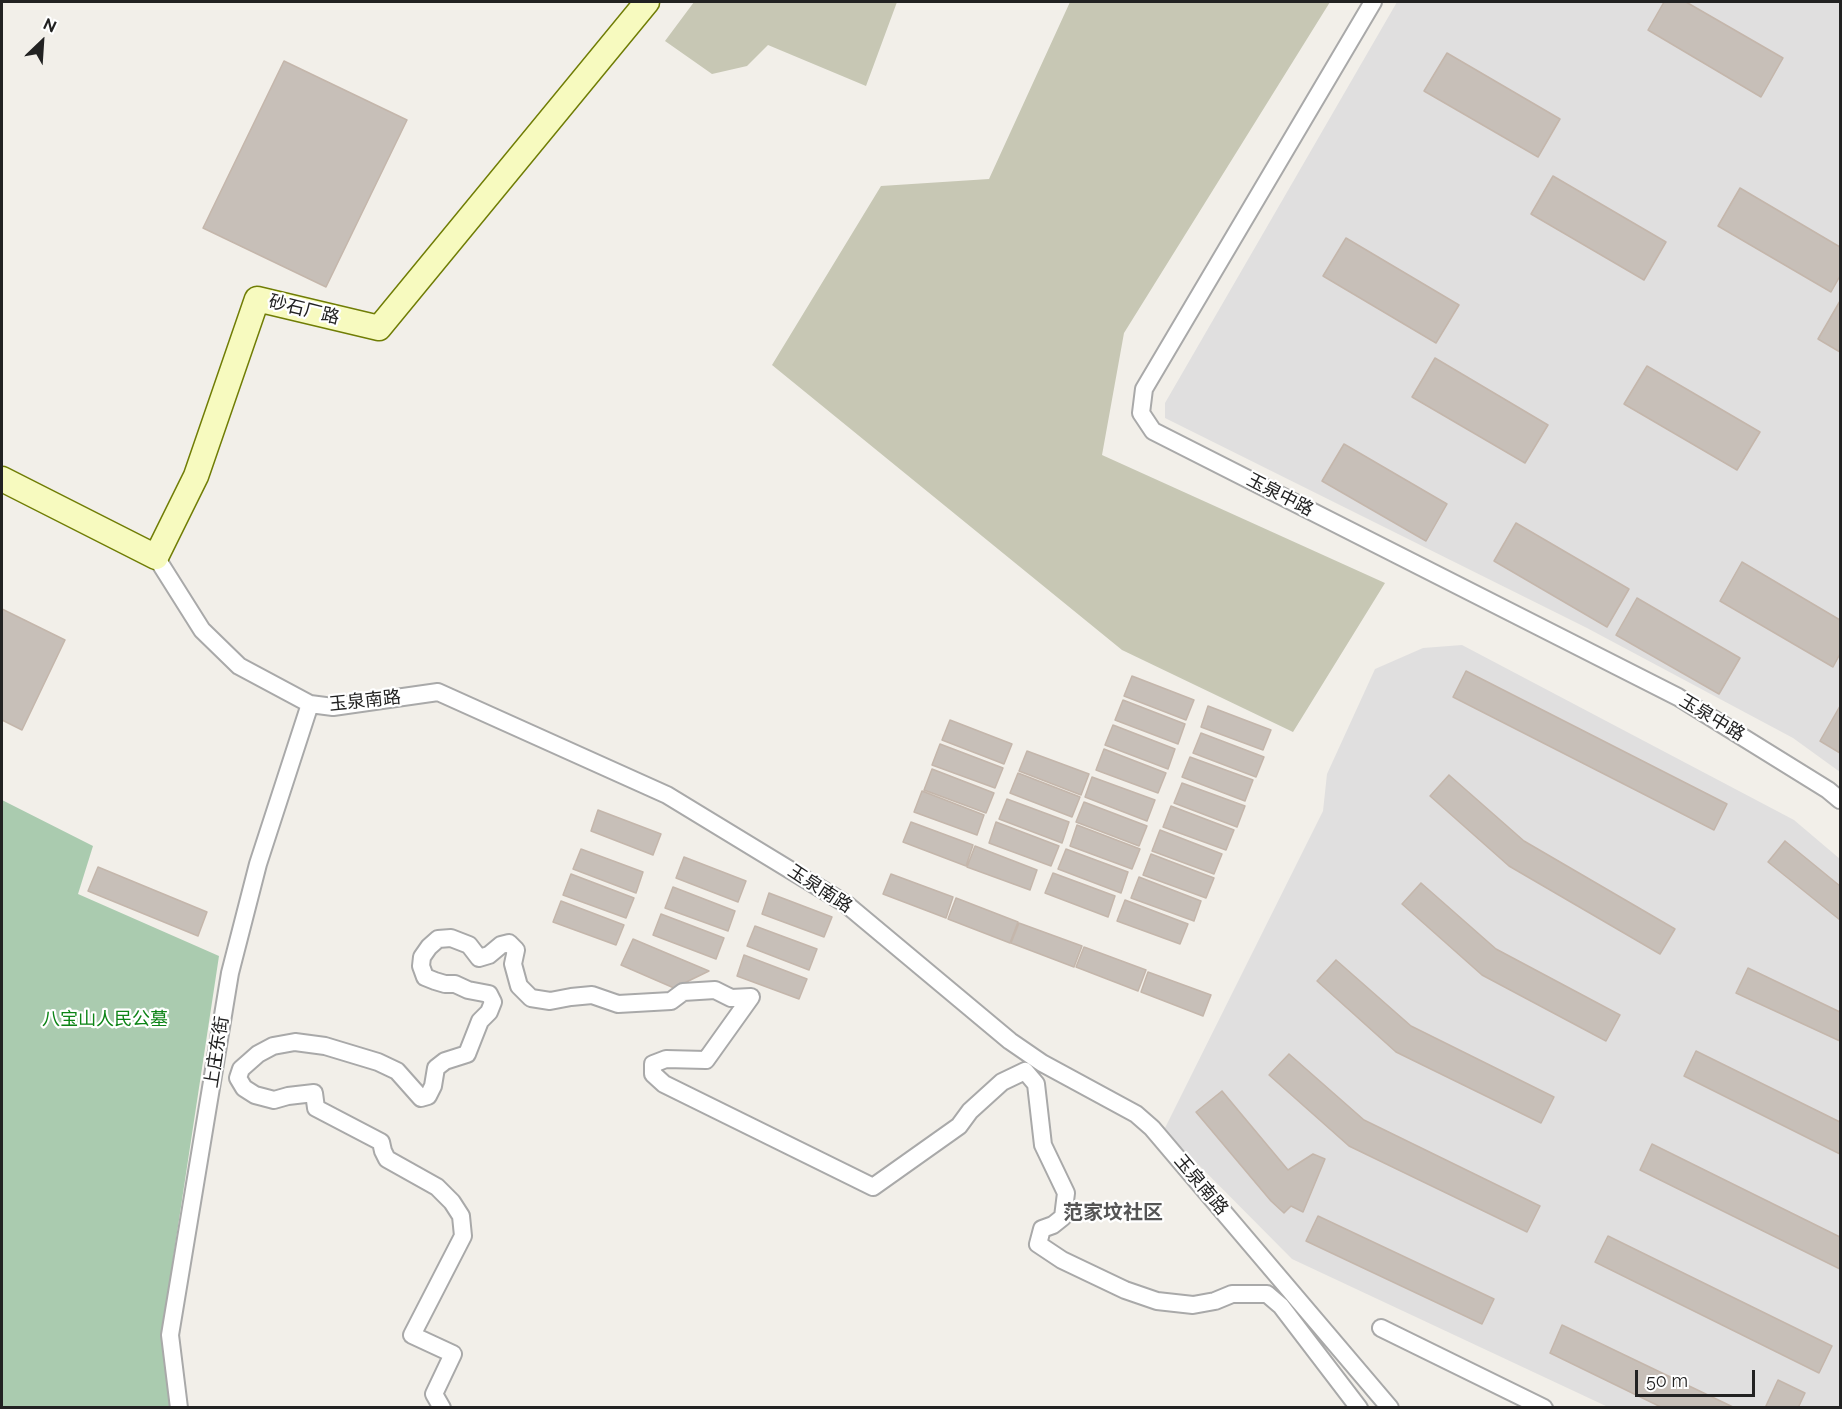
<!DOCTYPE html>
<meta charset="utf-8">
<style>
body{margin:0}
#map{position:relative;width:1842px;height:1409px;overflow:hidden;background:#f2efe9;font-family:Raleway,sans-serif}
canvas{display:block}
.frame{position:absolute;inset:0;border:3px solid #222;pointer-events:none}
.north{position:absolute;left:12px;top:12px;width:60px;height:60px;-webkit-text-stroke:4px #fff;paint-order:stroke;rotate:25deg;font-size:16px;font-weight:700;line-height:24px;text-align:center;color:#222}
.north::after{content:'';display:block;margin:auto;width:21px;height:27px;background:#222;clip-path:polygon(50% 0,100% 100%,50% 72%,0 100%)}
.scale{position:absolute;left:1635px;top:1370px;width:120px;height:27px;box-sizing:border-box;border:3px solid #222;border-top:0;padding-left:8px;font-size:18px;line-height:21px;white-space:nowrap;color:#222;-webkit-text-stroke:4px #fff;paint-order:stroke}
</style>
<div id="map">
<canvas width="1842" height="1409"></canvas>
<div class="frame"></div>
<div class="north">N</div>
<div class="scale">50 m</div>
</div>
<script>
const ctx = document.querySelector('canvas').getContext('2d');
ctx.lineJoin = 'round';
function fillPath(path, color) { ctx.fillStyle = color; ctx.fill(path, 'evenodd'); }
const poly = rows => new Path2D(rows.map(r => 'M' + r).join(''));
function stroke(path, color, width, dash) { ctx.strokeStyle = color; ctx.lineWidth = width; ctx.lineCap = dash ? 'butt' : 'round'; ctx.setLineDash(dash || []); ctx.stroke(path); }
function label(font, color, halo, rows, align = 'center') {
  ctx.font = font + ' Raleway,"Noto Sans SC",sans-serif'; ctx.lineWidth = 4.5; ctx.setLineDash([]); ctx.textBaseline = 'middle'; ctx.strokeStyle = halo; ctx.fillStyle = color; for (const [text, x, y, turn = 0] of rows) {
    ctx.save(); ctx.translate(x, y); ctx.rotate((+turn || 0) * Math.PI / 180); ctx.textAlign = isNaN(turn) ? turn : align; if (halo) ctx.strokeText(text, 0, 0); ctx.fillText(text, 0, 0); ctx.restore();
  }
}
fillPath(poly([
 [1397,2,1840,2,1840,772,1793,738,1587,628,1165,418,1165,403],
 [1462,645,1794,820,1840,859,1840,1407,1608,1407,1292,1259,1164,1130,1323,811,1327,774,1375,669,1423,648]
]), '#e0dfdf');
fillPath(poly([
 [694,2,897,2,866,86,768,45,747,66,712,74,665,41],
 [1070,2,1330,2,1124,333,1102,455,1385,583,1293,732,1122,650,772,365,881,186,989,179]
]), '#c7c7b4');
fillPath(poly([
 [2,800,93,846,78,894,219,956,163,1325,172,1407,2,1407]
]), '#aacbaf');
const building = poly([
 [1664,2,1686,2,1783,58,1761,97,1648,30,1664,2],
 [1447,53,1560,119,1538,157,1424,91,1447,53],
 [284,61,407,120,326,287,203,228,284,61],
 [1553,176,1666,242,1644,280,1531,214,1553,176],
 [1740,188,1840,247,1840,276,1831,292,1718,226,1740,188],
 [1346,238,1459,305,1436,343,1323,276,1346,238],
 [1840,301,1840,352,1818,339,1840,301],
 [1435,358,1548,425,1525,463,1412,397,1435,358],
 [1647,366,1760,432,1737,470,1624,404,1647,366],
 [1344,444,1447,504,1426,541,1322,481,1344,444],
 [1516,523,1629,589,1607,627,1494,561,1516,523],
 [1742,562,1840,620,1840,654,1833,667,1720,601,1742,562],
 [1637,598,1740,658,1719,694,1616,635,1637,598],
 [2,609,65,640,22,730,2,720,2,609],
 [1466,671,1727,804,1714,830,1453,697,1466,671],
 [1132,676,1194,700,1186,720,1124,696,1132,676],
 [1123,700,1185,724,1178,744,1115,720,1123,700],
 [1208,706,1271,730,1263,750,1201,727,1208,706],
 [1840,706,1840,753,1820,741,1840,706],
 [950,720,1012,744,1004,764,942,740,950,720],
 [1113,725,1175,749,1168,769,1105,745,1113,725],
 [1201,733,1264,757,1256,777,1193,753,1201,733],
 [940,744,1003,768,995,788,932,765,940,744],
 [1104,749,1166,773,1158,793,1096,770,1104,749],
 [1027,751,1089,774,1081,795,1019,771,1027,751],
 [1190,757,1253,780,1245,801,1182,777,1190,757],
 [932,769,994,793,986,813,924,790,932,769],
 [1018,773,1080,797,1072,817,1010,793,1018,773],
 [1449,775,1524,841,1675,929,1660,954,1509,866,1430,796,1449,775],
 [1092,777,1155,800,1147,821,1085,797,1092,777],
 [1182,783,1245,806,1237,827,1174,803,1182,783],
 [922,791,984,815,977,835,914,812,922,791],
 [1007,799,1069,822,1062,843,999,819,1007,799],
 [1084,802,1147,826,1139,846,1076,822,1084,802],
 [1171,806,1234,830,1226,850,1163,827,1171,806],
 [598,810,661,834,653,855,591,831,598,810],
 [911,822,973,845,966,866,903,842,911,822],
 [996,822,1059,846,1051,866,989,843,996,822],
 [1077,825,1140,849,1132,869,1070,846,1077,825],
 [1160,830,1222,854,1214,874,1152,851,1160,830],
 [1785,841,1840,886,1840,920,1768,862,1785,841],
 [975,846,1037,870,1030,890,967,867,975,846],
 [581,849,643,872,636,893,573,869,581,849],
 [1066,849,1128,872,1121,893,1058,869,1066,849],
 [1151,854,1214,878,1206,898,1143,875,1151,854],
 [684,857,746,881,738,902,676,878,684,857],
 [98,867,207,912,198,936,88,891,98,867],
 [1053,873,1115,896,1108,917,1045,893,1053,873],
 [571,874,634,898,626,918,563,895,571,874],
 [891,874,953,897,946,918,883,894,891,874],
 [1139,877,1201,901,1194,921,1131,898,1139,877],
 [1421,883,1496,949,1620,1015,1606,1041,1482,975,1402,904,1421,883],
 [673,887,735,911,728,931,665,908,673,887],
 [769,893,832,917,824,937,762,914,769,893],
 [956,898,1018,922,1010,943,948,919,956,898],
 [1125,900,1188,924,1180,944,1117,921,1125,900],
 [561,901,624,925,616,945,553,922,561,901],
 [661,914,724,938,716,959,653,935,661,914],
 [1019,923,1082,946,1074,967,1011,943,1019,923],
 [755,926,817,949,809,970,747,946,755,926],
 [633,939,709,971,674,988,621,965,633,939],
 [1084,947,1146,970,1138,991,1076,967,1084,947],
 [744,955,807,979,799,999,737,976,744,955],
 [1336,960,1411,1026,1554,1097,1541,1123,1396,1052,1317,981,1336,960],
 [1748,968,1840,1012,1840,1041,1736,993,1748,968],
 [1148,972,1211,995,1203,1016,1141,992,1148,972],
 [1696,1051,1840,1122,1840,1154,1684,1076,1696,1051],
 [1289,1054,1364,1120,1540,1206,1527,1232,1349,1146,1269,1075,1289,1054],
 [1222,1091,1288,1170,1313,1154,1325,1159,1303,1212,1291,1206,1284,1213,1271,1201,1196,1112,1222,1091],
 [1652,1144,1840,1237,1840,1269,1640,1170,1652,1144],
 [1318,1216,1494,1299,1482,1324,1306,1241,1318,1216],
 [1608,1236,1832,1346,1819,1373,1595,1262,1608,1236],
 [1562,1325,1735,1408,1663,1408,1550,1353,1562,1325],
 [1778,1380,1805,1393,1798,1408,1765,1408,1778,1380]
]);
fillPath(building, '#c7bfb8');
stroke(building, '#c4b6ab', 1.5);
const street = poly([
 [1373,2,1144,389,1141,413,1153,431,1678,697,1828,790,1840,800],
 [156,557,202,630,239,666,310,704,333,707,438,692,667,795,846,904,1010,1041,1042,1063,1136,1114,1152,1128,1390,1408],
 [1381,1328,1544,1408],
 [179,1408,170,1335,230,973,258,864,310,704],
 [442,1408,434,1394,453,1354,412,1335,463,1236,461,1216,452,1202,437,1187,387,1159,383,1151,381,1142,316,1108,314,1093,288,1096,274,1100,255,1095,244,1088,238,1078,241,1069,258,1054,273,1046,295,1042,325,1046,378,1062,397,1071,421,1098,428,1096,433,1086,436,1068,445,1061,467,1054,480,1021,489,1012,493,1002,489,994,468,990,455,984,445,984,435,981,425,977,421,966,422,957,429,947,438,939,451,938,469,945,479,958,489,955,501,945,509,943,516,950,513,964,519,986,531,998,550,1001,571,997,592,995,618,1004,671,1001,683,992,715,990,731,998,751,997,706,1060,666,1059,653,1064,653,1074,664,1084,873,1187,959,1126,970,1111,1002,1082,1025,1071,1036,1084,1043,1145,1066,1193,1063,1217,1053,1225,1042,1229,1038,1244,1062,1260,1125,1290,1157,1301,1193,1305,1215,1301,1232,1294,1267,1294,1281,1306,1359,1408]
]);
const secondary = poly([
 [2,479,156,557,196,476,257,299,379,328,647,2]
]);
stroke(street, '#a9a9a9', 20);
stroke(secondary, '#707d05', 27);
stroke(street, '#fff', 16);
stroke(secondary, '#f7fabf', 24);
label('18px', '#222', '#fff', [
 ["砂石厂路",304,310,14],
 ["玉泉中路",1280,495,27],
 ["玉泉南路",365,701,-6],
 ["玉泉中路",1712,718,31],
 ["玉泉南路",820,889,33],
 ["上庄东街",217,1052,-81],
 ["玉泉南路",1201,1185,50]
]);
label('18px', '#0c8416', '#fff', [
 ["八宝山人民公墓",105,1020]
]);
label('bold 20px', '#555', '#fff', [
 ["范家坟社区",1113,1213]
]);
</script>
